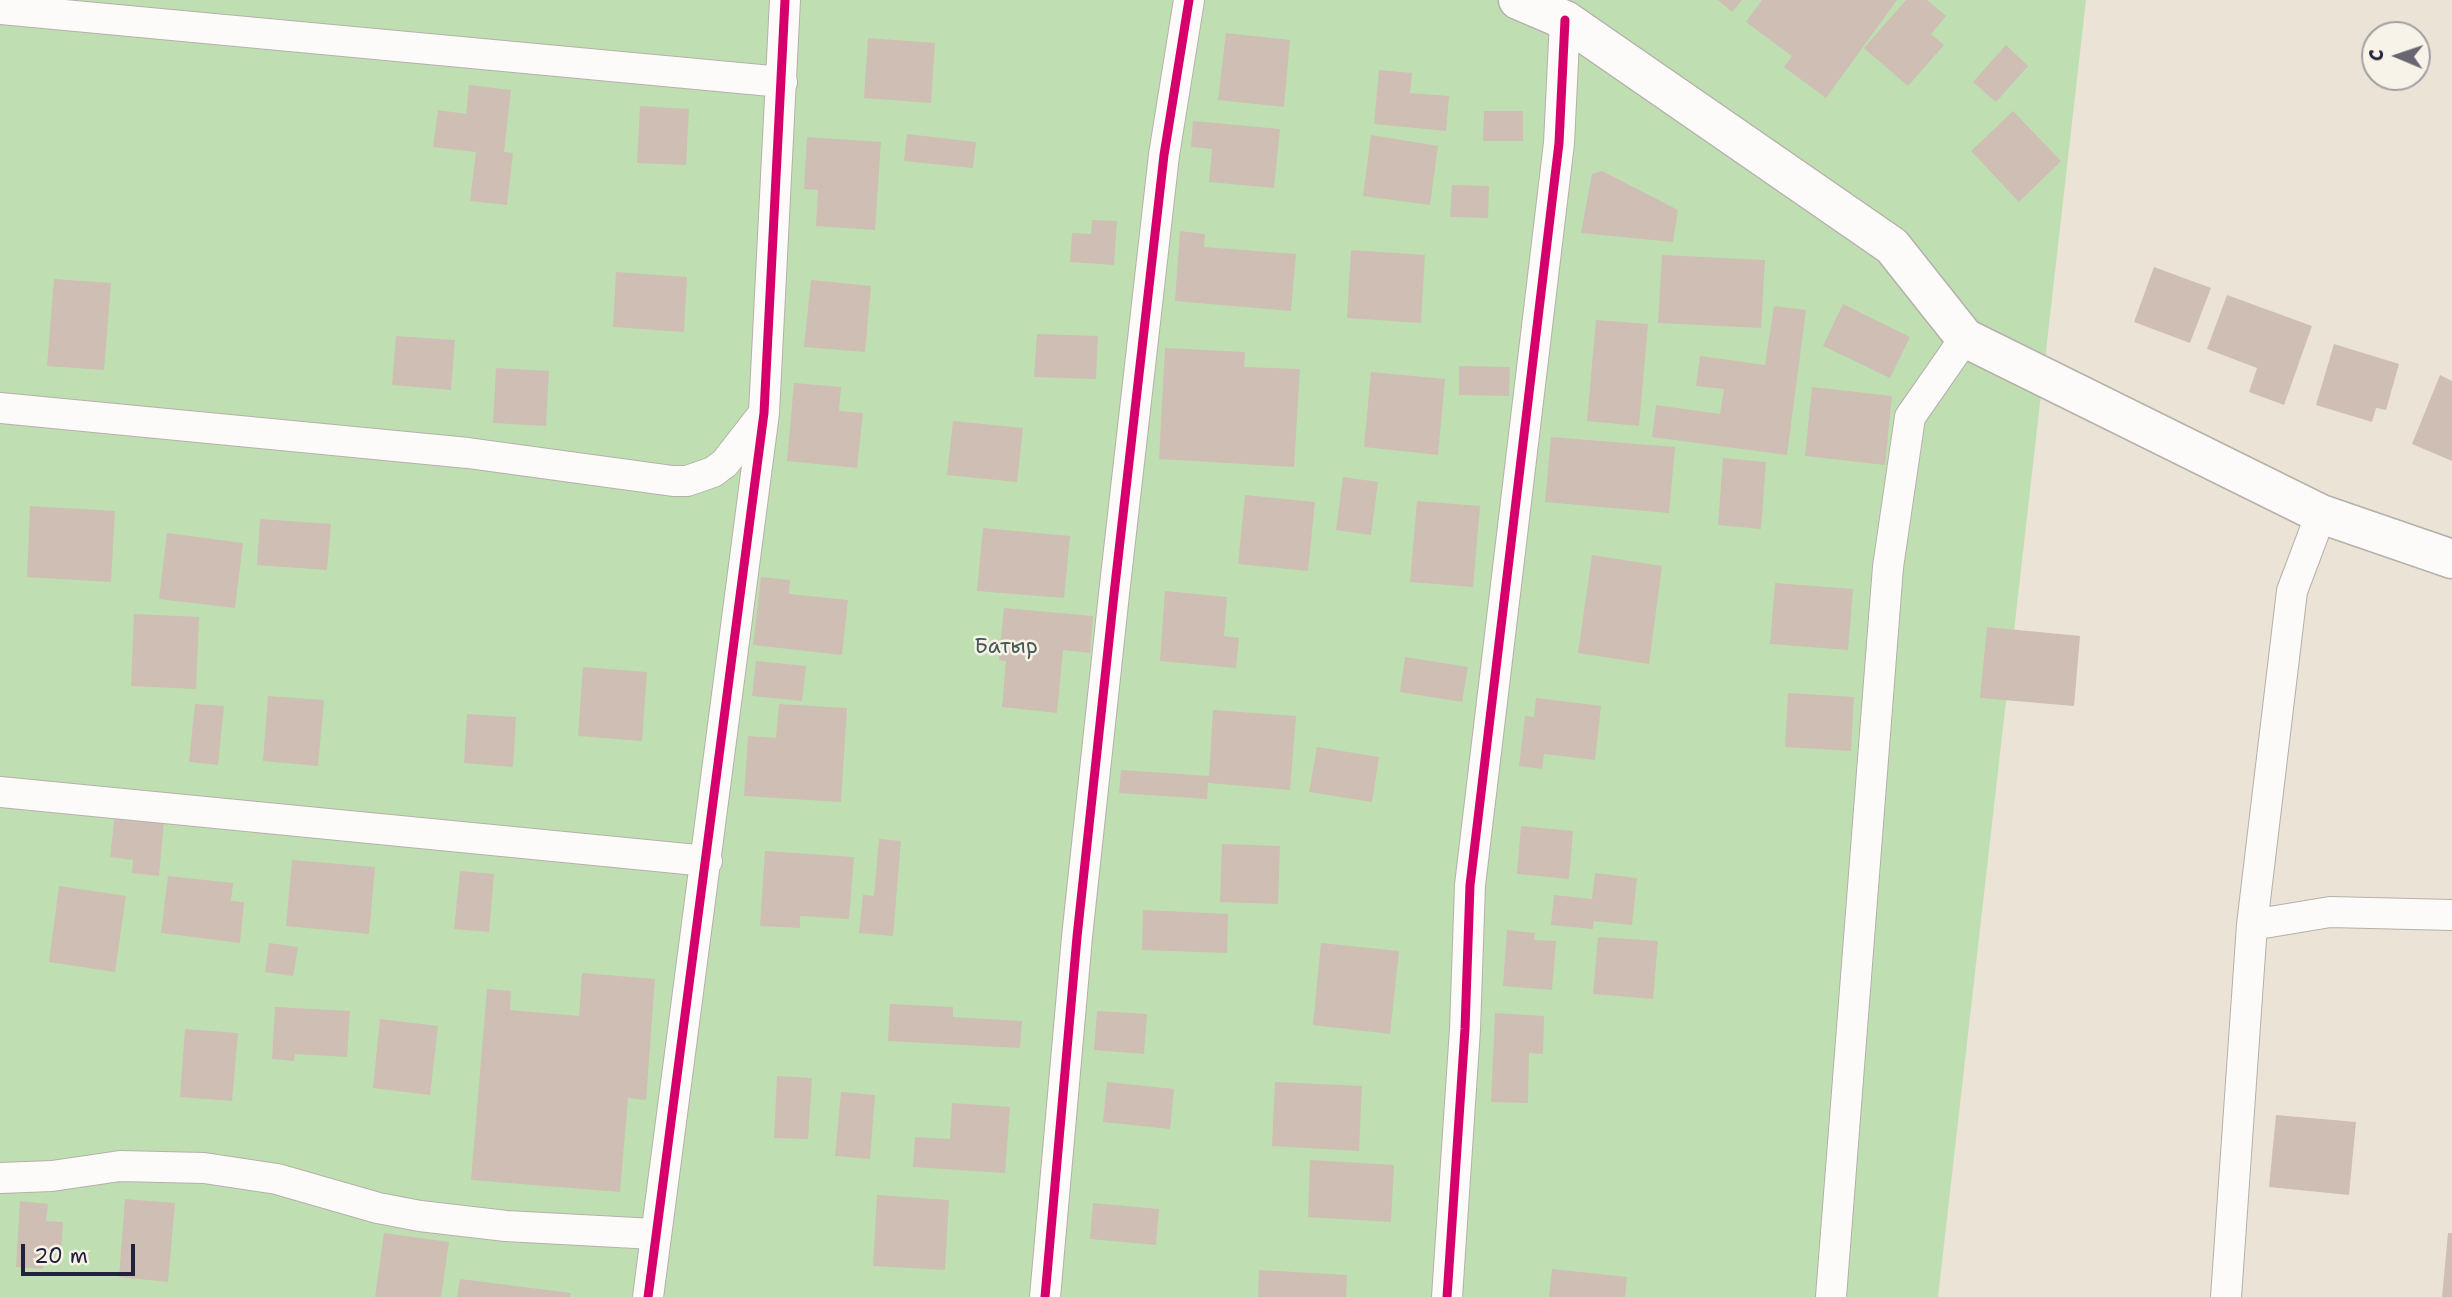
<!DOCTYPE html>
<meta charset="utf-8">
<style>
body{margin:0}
#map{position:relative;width:2452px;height:1297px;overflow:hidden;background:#ece3d7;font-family:"Shantell Sans",sans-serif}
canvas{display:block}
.north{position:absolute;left:2361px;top:21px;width:70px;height:70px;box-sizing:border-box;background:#f7f3e8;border:2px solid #a29fa3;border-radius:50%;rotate:272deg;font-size:19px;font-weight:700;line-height:28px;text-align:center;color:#22223b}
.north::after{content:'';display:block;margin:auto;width:24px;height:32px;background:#696672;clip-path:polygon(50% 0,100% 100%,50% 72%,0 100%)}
.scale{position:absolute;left:21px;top:1244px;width:114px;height:32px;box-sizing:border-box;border:4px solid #22223b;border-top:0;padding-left:9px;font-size:21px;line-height:24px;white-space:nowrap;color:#22223b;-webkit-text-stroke:5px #f7f3e8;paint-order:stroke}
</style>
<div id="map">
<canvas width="2452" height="1297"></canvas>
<div class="north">С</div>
<div class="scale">20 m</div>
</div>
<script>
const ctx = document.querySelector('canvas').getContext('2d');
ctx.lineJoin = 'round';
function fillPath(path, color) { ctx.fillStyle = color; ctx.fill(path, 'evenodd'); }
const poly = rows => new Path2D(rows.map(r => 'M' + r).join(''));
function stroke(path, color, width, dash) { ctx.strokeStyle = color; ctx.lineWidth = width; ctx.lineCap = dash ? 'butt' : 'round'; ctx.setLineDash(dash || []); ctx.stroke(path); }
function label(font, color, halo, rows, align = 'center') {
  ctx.font = font + ' "Shantell Sans",sans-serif'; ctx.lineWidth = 5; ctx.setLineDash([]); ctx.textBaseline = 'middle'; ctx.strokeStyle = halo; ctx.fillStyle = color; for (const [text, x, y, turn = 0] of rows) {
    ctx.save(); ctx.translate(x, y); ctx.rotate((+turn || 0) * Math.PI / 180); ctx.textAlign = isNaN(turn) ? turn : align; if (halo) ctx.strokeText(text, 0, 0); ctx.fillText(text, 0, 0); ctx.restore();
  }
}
fillPath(poly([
 [0,0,2086,0,1938,1297,0,1297]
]), '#bfdfb2');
fillPath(poly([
 [1718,0,1742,0,1732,12],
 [1762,0,1897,0,1826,98,1784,67,1792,56,1746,22],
 [1906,0,1927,0,1946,16,1931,34,1944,45,1908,86,1864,48],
 [1226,33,1290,40,1284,107,1218,100],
 [868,38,935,43,931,103,864,98],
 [2006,45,2028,66,1996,102,1973,82],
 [1379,70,1412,73,1410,93,1449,96,1446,131,1374,124],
 [469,85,511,90,504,152,513,153,507,205,470,201,476,152,433,147,438,110,466,114],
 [640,106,689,109,686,165,637,163],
 [1484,111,1523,111,1523,141,1483,141],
 [2013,111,2061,161,2019,202,1971,151],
 [1193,121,1280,129,1274,188,1209,182,1212,149,1191,147],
 [907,134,976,142,973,168,904,161],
 [1371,135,1438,146,1430,205,1363,196],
 [807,137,881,142,875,230,816,226,818,190,804,189],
 [1602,171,1678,210,1673,242,1581,233,1592,174],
 [1452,185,1489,186,1488,218,1450,217],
 [1092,220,1117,221,1114,265,1070,262,1072,233,1091,234],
 [1180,231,1205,234,1204,247,1296,254,1291,311,1175,301],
 [1351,250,1425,255,1421,323,1347,318],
 [1662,255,1765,260,1761,328,1658,323],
 [2154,267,2211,288,2190,343,2134,322],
 [616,272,687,277,684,332,613,327],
 [54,279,111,283,104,370,47,366],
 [811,280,871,286,865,352,804,347],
 [2227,295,2312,326,2284,405,2249,392,2257,368,2207,349],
 [1843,304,1910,337,1890,378,1823,346],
 [1774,306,1806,310,1787,455,1652,437,1656,405,1720,414,1724,389,1696,386,1700,356,1765,365],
 [1596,320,1648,324,1639,426,1587,421],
 [1037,334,1098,336,1096,379,1034,377],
 [396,336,455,340,451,390,392,385],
 [2334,344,2399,364,2386,410,2376,408,2372,422,2316,405],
 [1165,348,1245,352,1244,367,1300,369,1294,467,1159,459],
 [1459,366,1510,367,1509,396,1459,395],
 [496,368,549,371,546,426,493,423],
 [1371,372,1445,379,1438,455,1364,447],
 [2440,375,2452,381,2452,461,2412,444],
 [794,383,841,387,839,411,863,413,857,468,787,461],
 [1812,387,1892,396,1885,465,1805,456],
 [953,421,1023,428,1017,482,947,475],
 [1551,437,1675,447,1669,513,1545,502],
 [1723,458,1766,462,1761,529,1718,525],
 [1343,477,1378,482,1371,535,1336,530],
 [1245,495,1315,502,1308,571,1238,564],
 [1417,501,1480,506,1473,587,1410,582],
 [30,506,115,511,111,582,27,577],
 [260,519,331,524,327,570,257,565],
 [983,528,1070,536,1064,598,977,591],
 [167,533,243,543,235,608,159,599],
 [1592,555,1662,566,1649,664,1578,653],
 [761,577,790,580,789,594,848,600,842,655,753,645],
 [1775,583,1853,589,1848,650,1770,644],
 [1165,591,1227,597,1224,636,1239,638,1236,668,1160,661],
 [1004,608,1093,616,1090,653,1063,650,1057,713,1002,707,1006,661,999,660],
 [134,614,199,617,196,689,131,686],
 [1987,627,2080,636,2074,706,1980,698],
 [1405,657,1468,667,1462,702,1400,692],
 [756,661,806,666,802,701,752,696],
 [583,667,647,672,642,741,578,736],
 [1788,693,1854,697,1851,751,1785,747],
 [268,696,324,700,318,766,263,761],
 [1536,698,1601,706,1595,760,1544,754,1542,769,1519,766,1525,716,1534,717],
 [195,704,224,706,218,765,189,762],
 [779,704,847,708,841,802,744,796,748,736,776,738],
 [1213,710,1296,716,1290,790,1208,783,1207,799,1119,793,1121,770,1209,776],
 [467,714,516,717,513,767,464,763],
 [1317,747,1379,757,1372,802,1309,792],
 [115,815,164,820,159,876,132,873,133,860,110,857],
 [1521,826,1573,831,1569,879,1517,874],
 [879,839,901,841,893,936,859,933,863,895,874,896],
 [1222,844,1280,846,1278,904,1220,902],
 [765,851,854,857,849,919,800,916,800,928,760,926],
 [292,860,375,867,369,934,286,926],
 [460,871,494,874,489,932,454,929],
 [1595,873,1637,878,1632,925,1594,921,1593,929,1551,925,1554,895,1592,899],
 [168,876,233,883,231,901,244,902,240,943,161,933],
 [59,886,126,896,115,972,49,962],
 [1143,910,1228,914,1227,953,1142,950],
 [1507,930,1535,933,1534,940,1556,941,1552,990,1503,986],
 [1598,937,1658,941,1653,999,1593,994],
 [269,943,298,947,293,976,265,972],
 [1321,943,1399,951,1390,1034,1313,1025],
 [582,973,655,979,646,1100,628,1098,620,1192,471,1180,487,989,511,991,510,1010,579,1016],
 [890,1004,953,1007,953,1017,1022,1021,1020,1048,888,1041],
 [275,1007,350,1011,347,1057,295,1054,294,1061,272,1059],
 [1097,1011,1147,1014,1144,1054,1094,1050],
 [1495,1013,1544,1016,1543,1054,1529,1053,1528,1103,1491,1102],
 [380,1019,438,1026,430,1095,373,1088],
 [185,1029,238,1033,232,1101,180,1097],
 [777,1076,812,1078,808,1139,774,1138],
 [1107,1082,1174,1089,1170,1129,1103,1122],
 [1275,1082,1362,1086,1359,1151,1272,1146],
 [841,1092,875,1095,870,1159,835,1156],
 [952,1103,1010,1107,1005,1173,913,1167,915,1137,950,1139],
 [2276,1115,2356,1122,2349,1195,2269,1187],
 [1310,1160,1394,1165,1391,1222,1308,1217],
 [877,1195,949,1200,945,1270,873,1266],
 [125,1199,175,1203,168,1282,119,1277],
 [20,1201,48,1204,46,1221,63,1222,61,1251,44,1250,43,1269,16,1267],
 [1093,1203,1159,1209,1156,1245,1090,1239],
 [384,1233,449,1242,441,1297,375,1297],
 [2448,1233,2452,1233,2452,1297,2442,1297],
 [1552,1269,1627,1277,1625,1297,1549,1297],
 [1259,1270,1347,1275,1346,1297,1258,1297],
 [460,1279,571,1293,570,1297,457,1297]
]), '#cfbeb3');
const street = poly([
 [0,9,782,82],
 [0,408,468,453,673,481,687,481,713,472,725,463,764,413],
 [0,792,707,861],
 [2252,925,2330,912,2452,915],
 [0,1178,52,1176,120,1166,204,1168,277,1179,378,1208,420,1216,506,1226,654,1234],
 [648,1297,764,413,785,0],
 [1045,1297,1077,937,1114,594,1164,155,1189,0],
 [1447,1297,1465,1029,1470,885,1559,143,1565,20],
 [1831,1297,1888,567,1910,417,1965,338],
 [2226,1297,2252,925,2292,591,2321,514]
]);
const secondary = poly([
 [1518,0,1565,20,1892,246,1965,338,2321,514,2452,559]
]);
stroke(street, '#b6b0aa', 32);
stroke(secondary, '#b6b0aa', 41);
stroke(street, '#fcfbf9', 30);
stroke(secondary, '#fcfbf9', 38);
stroke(poly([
 [648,1297,764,413,785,0],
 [1045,1297,1077,937,1114,594,1164,155,1189,0],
 [1447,1297,1465,1029,1470,885,1559,143,1565,20]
]), '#d6006c', 9);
label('21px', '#465a55', '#f7f3e8', [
 ["Батыр",1006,648]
]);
</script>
